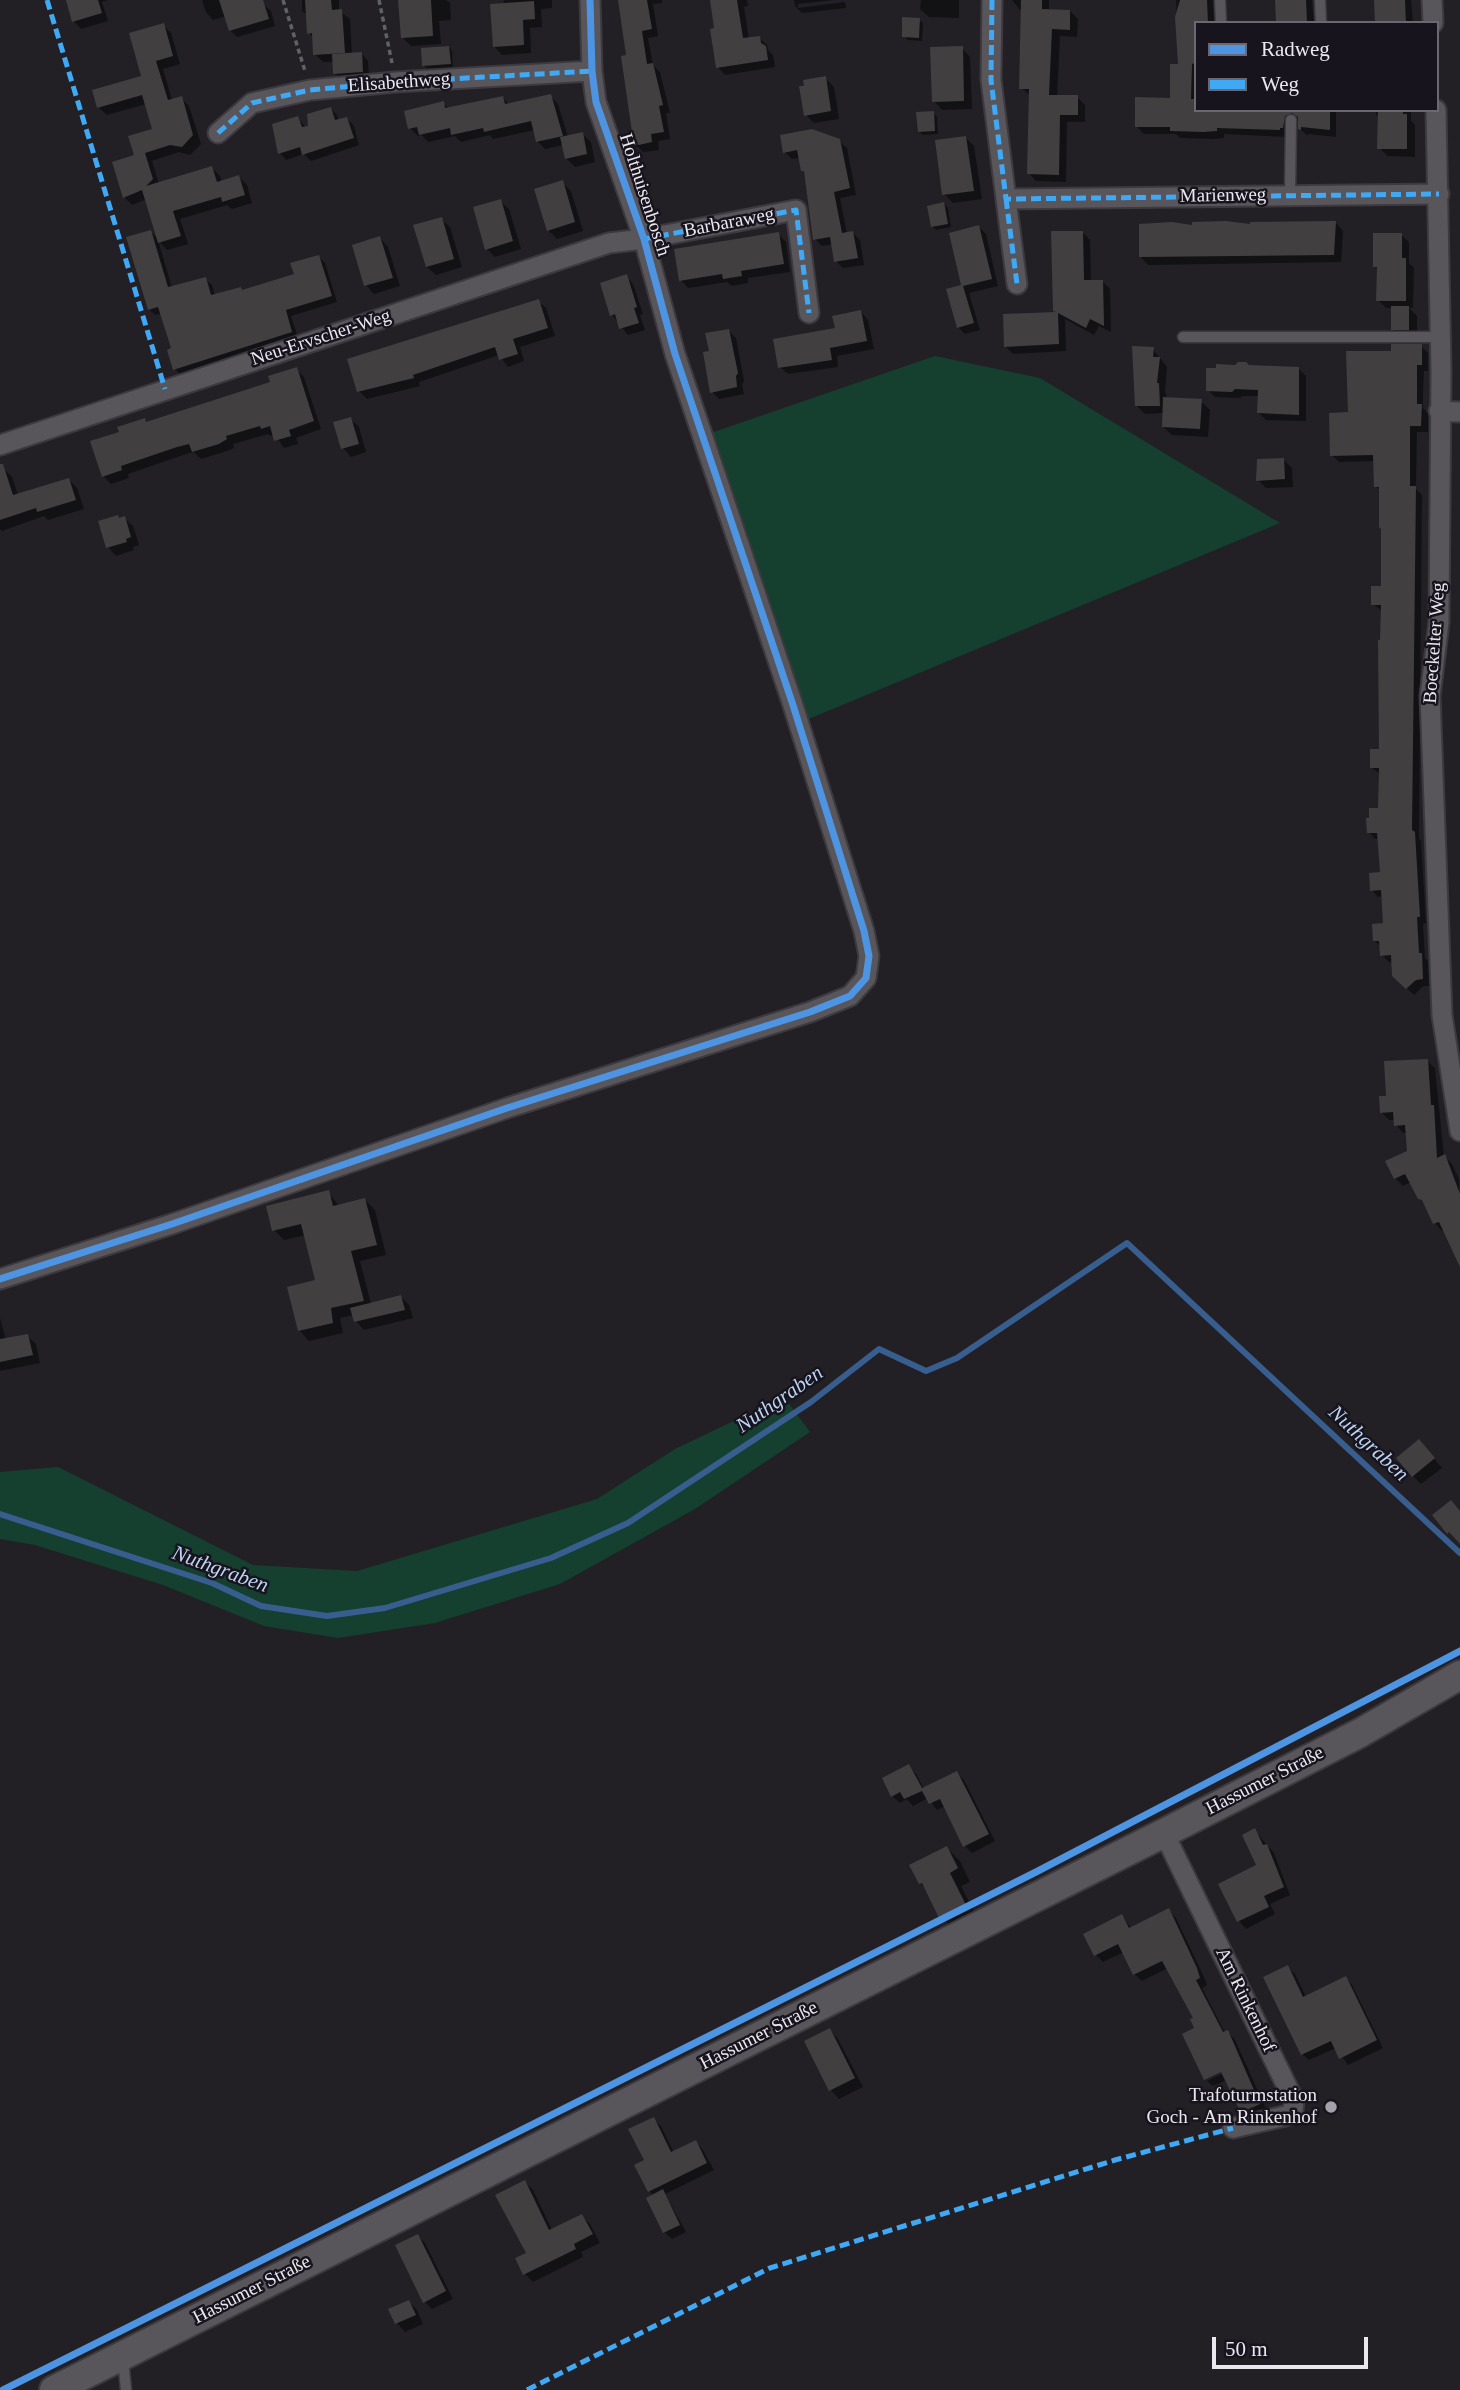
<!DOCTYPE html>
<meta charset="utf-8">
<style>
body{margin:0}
#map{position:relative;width:1460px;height:2390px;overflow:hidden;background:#222025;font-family:"Times New Roman",serif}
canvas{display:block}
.legend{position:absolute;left:1194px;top:21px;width:245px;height:91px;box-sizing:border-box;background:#18141e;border:2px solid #6c6872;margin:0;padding:9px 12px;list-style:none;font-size:21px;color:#eae7ef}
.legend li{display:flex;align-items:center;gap:14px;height:35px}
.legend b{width:35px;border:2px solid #6c6872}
.scale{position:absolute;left:1212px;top:2337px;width:156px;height:32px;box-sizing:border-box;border:4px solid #eae7ef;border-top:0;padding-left:9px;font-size:21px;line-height:24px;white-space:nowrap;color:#eae7ef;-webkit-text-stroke:5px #18141e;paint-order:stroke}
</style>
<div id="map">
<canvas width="1460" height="2390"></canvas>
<ul class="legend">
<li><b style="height:9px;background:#4d94e3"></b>Radweg</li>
<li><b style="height:9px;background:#3fa9f5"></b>Weg</li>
</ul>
<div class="scale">50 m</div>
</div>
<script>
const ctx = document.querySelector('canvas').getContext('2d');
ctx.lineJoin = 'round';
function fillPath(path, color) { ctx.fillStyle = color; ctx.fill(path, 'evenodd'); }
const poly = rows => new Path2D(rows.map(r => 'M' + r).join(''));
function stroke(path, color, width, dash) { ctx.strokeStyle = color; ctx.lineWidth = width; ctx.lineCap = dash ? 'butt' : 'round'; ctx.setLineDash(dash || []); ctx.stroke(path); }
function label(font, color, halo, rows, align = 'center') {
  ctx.font = font + ' "Times New Roman",serif'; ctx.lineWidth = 5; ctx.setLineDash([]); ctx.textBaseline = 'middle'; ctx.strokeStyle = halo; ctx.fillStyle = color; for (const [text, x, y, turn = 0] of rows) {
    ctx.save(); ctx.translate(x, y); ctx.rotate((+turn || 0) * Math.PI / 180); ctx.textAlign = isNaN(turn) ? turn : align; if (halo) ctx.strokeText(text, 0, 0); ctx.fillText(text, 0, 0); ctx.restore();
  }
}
fillPath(poly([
 [935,356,1040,378,1280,523,799,723,702,436],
 [784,1397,810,1432,695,1509,560,1584,435,1623,338,1638,264,1626,163,1585,35,1545,0,1539,0,1472,58,1467,253,1565,357,1571,597,1499,675,1449]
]), '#153f2f');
fillPath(poly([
 [67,0,108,0,102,2,108,21,81,29,74,21],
 [202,0,254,0,263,4,271,11,275,26,237,37,230,30,226,16,213,20,206,12],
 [302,0,339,0,339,11,350,19,352,54,361,53,368,61,369,78,342,80,335,73,334,62,323,62,315,54,314,38,309,33,308,16,302,11],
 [398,0,446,0,450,3,451,20,439,21,441,44,411,46,403,38,400,2],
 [504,0,552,0,552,8,541,9,542,27,530,28,531,53,502,55,495,47],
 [620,0,662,0,662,3,653,4,658,36,648,38,653,65,660,72,670,113,666,113,670,139,658,141,659,150,643,152,636,145],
 [711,0,747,0,748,6,744,7,749,39,759,38,767,45,768,50,773,55,775,67,725,75,718,67,716,30],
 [794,0,834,0,798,4,798,8,845,2,846,8,802,13,795,6],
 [921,0,959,0,959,18,929,17,920,9],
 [1012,0,1049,0,1049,11,1070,11,1078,19,1077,37,1060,36,1057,97,1077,97,1085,105,1085,122,1067,122,1066,182,1036,181,1029,173,1031,96,1021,88,1023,10,1020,10],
 [1176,0,1213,0,1214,23,1196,23,1196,110,1336,110,1336,137,1308,134,1308,136,1300,129,1300,120,1292,123,1287,137,1224,134,1224,138,1213,139,1180,138,1176,134,1144,134,1137,127,1172,100,1180,66],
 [1277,0,1312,0,1314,23,1278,23],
 [1376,0,1411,0,1413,23,1377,23],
 [919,19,923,23,922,41,908,40,904,36],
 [163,25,171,33,180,64,163,69,172,100,181,98,189,106,201,144,190,155,179,152,152,161,159,184,212,168,220,176,222,182,239,177,247,185,252,203,232,209,227,205,180,219,188,244,167,250,158,240,172,288,205,279,212,285,215,296,241,289,243,291,296,275,319,257,325,263,337,302,291,316,298,338,181,375,175,369,173,350,162,313,155,315,149,309,151,232,159,240,147,199,132,205,124,197,136,156,154,131,146,104,107,115,98,107,144,77],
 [449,47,452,51,453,67,427,69,424,65],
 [962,48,970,57,972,109,942,110,934,101],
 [825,78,834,87,839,119,814,123,806,115],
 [550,96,558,104,568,137,582,134,591,142,595,162,575,167,566,158,563,145,545,149,537,141,535,130,493,139,490,135,461,142,455,136,428,142,422,135,418,136,410,128,443,103,449,109,503,98,510,105],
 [330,108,337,115,339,121,347,119,354,126,359,145,311,161,304,154,286,160,280,153,298,118,306,128],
 [1376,110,1411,110,1411,121,1415,125,1415,157,1388,156,1379,148,1379,118,1376,114],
 [933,113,937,117,938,134,923,135,919,132],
 [966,138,974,146,982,199,953,203,944,194],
 [839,141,847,148,856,195,840,198,847,234,853,233,860,240,864,265,843,268,836,261,833,244,822,246,815,239,806,174,803,170,800,158,792,159,785,152],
 [562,182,571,191,583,231,557,239,548,230],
 [500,201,509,209,521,249,495,257,487,249],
 [944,204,948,208,951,227,936,230,932,226],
 [441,219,450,227,462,267,436,275,427,267],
 [1336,223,1343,231,1341,262,1148,265,1141,257,1140,226],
 [979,227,986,234,998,286,969,293,980,330,965,334,958,327,963,286],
 [1082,232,1090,240,1091,282,1102,281,1110,289,1111,332,1099,326,1094,335,1065,319,1066,351,1013,354,1005,346,1004,316,1059,314,1055,310],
 [778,234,786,242,790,272,748,278,748,283,732,286,727,282,688,288,681,280],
 [1401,235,1409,242,1409,263,1414,268,1413,308,1409,308,1417,316,1417,337,1401,337,1393,329,1393,308,1386,308,1378,300,1379,270,1375,267],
 [380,238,388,247,400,286,374,294,366,285],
 [626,276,633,284,643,314,640,315,645,330,628,335,612,315],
 [538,301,546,308,555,336,520,347,524,361,508,367,499,355,419,382,420,386,367,399,359,391],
 [861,312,868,320,874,349,837,356,838,367,788,374,780,367],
 [729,331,736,338,744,381,742,384,744,394,719,399,712,392],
 [1421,346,1428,353,1428,371,1424,371,1423,392,1423,408,1428,413,1428,432,1417,432,1416,489,1422,495,1419,838,1421,841,1426,923,1423,924,1425,958,1428,961,1429,986,1423,986,1414,995,1394,976,1393,962,1389,962,1382,955,1381,947,1375,941,1384,925,1383,896,1378,897,1372,890,1382,874,1379,839,1375,839,1369,832,1380,810,1381,775,1372,768,1381,751,1382,611,1373,604,1382,587,1381,491,1375,486,1375,461,1339,462,1332,455,1350,414,1393,353],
 [1153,349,1167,367,1165,391,1167,399,1201,401,1210,410,1208,437,1172,435,1163,427,1164,413,1145,414,1136,405],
 [1248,367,1299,369,1306,376,1306,421,1266,420,1259,413,1260,396,1243,396,1239,398,1215,397,1208,390,1218,370],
 [296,369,304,377,321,429,296,438,298,444,284,448,275,435,271,436,268,434,233,444,234,448,227,451,201,459,194,452,186,454,128,474,129,478,111,484,103,476,121,433,145,420,148,423,272,383],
 [350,419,359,427,366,452,351,457,343,448],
 [1284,460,1292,468,1293,487,1266,488,1258,480],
 [3,468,12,477,18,495,69,480,77,488,84,509,48,520,44,516,2,531,0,529,0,469],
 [124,518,133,526,139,545,133,547,134,550,116,556,108,547],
 [1427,1061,1435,1068,1444,1156,1452,1164,1459,1179,1460,1263,1445,1230,1442,1231,1435,1223,1411,1182,1403,1186,1395,1178,1408,1153,1407,1133,1403,1133,1396,1125,1395,1120,1389,1120,1381,1112,1388,1097],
 [328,1192,339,1206,365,1200,375,1210,386,1255,360,1261,371,1304,401,1297,409,1305,413,1318,364,1330,356,1321,354,1315,340,1318,343,1333,309,1341,299,1330,317,1282,306,1235,284,1240,274,1230],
 [0,1318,6,1340,27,1336,36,1344,40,1363,0,1371],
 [1427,1450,1442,1468,1421,1484,1413,1476],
 [908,1766,916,1774,924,1789,957,1773,964,1780,995,1841,972,1853,965,1846,945,1806,937,1810,928,1798,913,1806,907,1799,900,1803,892,1796],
 [1255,1831,1274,1853,1290,1895,1270,1904,1275,1914,1246,1929,1239,1921,1259,1866],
 [947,1848,960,1861,970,1882,961,1886,978,1919,954,1930,941,1917,928,1891,920,1883],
 [1168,1910,1176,1918,1204,1977,1207,1985,1202,1988,1225,2033,1228,2032,1235,2040,1267,2111,1249,2120,1242,2112,1227,2080,1213,2086,1207,2081,1230,2070,1228,2067,1206,2077,1206,2079,1184,2035,1196,2029,1195,2019,1168,1968,1142,1981,1134,1974,1124,1952,1103,1962,1096,1955,1122,1916,1132,1929],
 [1288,1967,1295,1974,1306,1997,1345,1978,1352,1985,1383,2048,1348,2065,1336,2048,1309,2060,1302,2054],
 [830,2030,838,2039,863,2087,839,2099,831,2090,806,2042],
 [653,2119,661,2126,674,2153,696,2142,703,2150,714,2170,665,2194,686,2232,672,2239,664,2232,654,2196,649,2191,646,2161],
 [525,2182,533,2190,552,2230,582,2216,590,2224,600,2243,581,2252,583,2257,533,2282,525,2274,517,2259,529,2253],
 [418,2236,425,2243,453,2299,432,2309,425,2302],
 [409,2302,417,2310,423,2324,405,2332,397,2323]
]), '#0007');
stroke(poly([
 [0,1514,212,1583,261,1606,327,1616,385,1608,551,1558,628,1523,811,1402,879,1349,926,1371,957,1358,1127,1243,1460,1553]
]), '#375e8f', 6);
fillPath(poly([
 [66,0,98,0,102,13,72,22],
 [219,0,263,0,269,19,229,31],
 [305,0,331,0,332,10,342,9,345,53,313,55,312,33,307,34],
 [398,0,431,0,433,36,401,38],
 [618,0,647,0,652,29,642,31,647,64,653,63,663,105,659,106,664,132,651,134,652,142,634,146,621,56,626,55],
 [710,0,737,0,743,38,760,36,761,43,766,46,768,60,716,68,710,29,714,28],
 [1021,0,1042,0,1042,9,1070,10,1070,30,1052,29,1049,95,1078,95,1078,115,1060,115,1059,175,1027,174,1029,89,1019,89],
 [1180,0,1207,0,1208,23,1196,23,1196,63,1192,64,1191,99,1196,99,1196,110,1330,110,1330,130,1301,127,1301,130,1298,129,1298,117,1292,113,1285,116,1283,128,1280,128,1280,130,1217,128,1217,131,1204,132,1170,131,1170,127,1135,127,1135,97,1170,98,1170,64,1178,64,1175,17],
 [1275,0,1306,0,1307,23,1276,23],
 [1374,0,1405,0,1406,23,1375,23],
 [534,1,535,19,523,20,524,45,493,47,490,4],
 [902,17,920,18,919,38,902,37],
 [164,23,173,56,156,61,168,100,182,96,193,135,182,147,170,145,145,153,153,179,146,186,212,166,217,182,239,175,245,195,222,202,221,197,173,211,181,236,158,243,142,190,123,198,112,162,134,155,128,136,152,129,142,95,97,108,92,90,141,76,129,33],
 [449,46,451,64,422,66,421,48],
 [963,46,964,101,932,102,930,47],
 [362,52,363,72,333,74,332,54],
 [826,76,831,111,804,116,799,86,804,86,803,80],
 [551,94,563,136,536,142,531,121,484,132,483,128,451,135,450,128,419,135,417,127,408,129,404,111,444,101,445,108,503,96,505,104],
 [331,107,335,120,347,117,354,138,302,155,300,147,278,154,272,124,298,116,302,127,308,126,307,114],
 [1378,110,1403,110,1403,114,1407,114,1407,149,1377,149],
 [934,111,935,131,918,132,916,112],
 [812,129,840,139,850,188,834,192,842,233,853,231,858,258,834,262,830,237,813,240,804,171,801,171,797,150,783,153,780,135],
 [583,132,587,154,565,159,560,137],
 [966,136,974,191,942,195,935,140],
 [563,180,575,222,547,231,534,189],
 [501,199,513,241,485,250,473,207],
 [944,202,948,224,931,227,927,206],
 [442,217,454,259,426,267,413,225],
 [1226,221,1250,224,1250,222,1336,221,1334,255,1139,257,1139,224,1172,222,1192,225,1192,222],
 [979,225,992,279,963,286,974,323,957,328,946,289,961,285,949,233],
 [151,230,168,287,206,277,211,295,241,287,242,290,294,274,290,263,319,255,332,296,286,310,292,332,173,370,167,350,171,348,158,307,148,310,126,237],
 [1051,231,1083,231,1084,280,1103,280,1104,326,1090,319,1086,328,1058,313,1059,344,1004,347,1003,314,1056,312,1053,311],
 [779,232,784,264,741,271,742,276,723,279,722,274,679,281,674,249],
 [1373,233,1402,233,1402,258,1406,258,1406,301,1376,301,1377,267,1373,267],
 [380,236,393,278,364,286,352,245],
 [627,274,637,307,634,308,639,323,619,329,615,314,610,316,600,283],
 [539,299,548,328,513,339,518,354,499,360,495,347,413,375,414,378,357,392,347,359],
 [1391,306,1409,306,1409,330,1391,330],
 [861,310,867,341,830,348,832,360,778,368,773,339,835,328,832,316],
 [729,329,738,373,736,376,737,387,710,393,703,352,709,351,705,333],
 [1391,344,1422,344,1422,365,1417,365,1417,404,1422,404,1421,426,1410,426,1410,486,1416,486,1412,830,1415,832,1420,917,1417,917,1419,953,1422,953,1423,979,1416,980,1406,989,1392,976,1391,955,1380,956,1379,941,1373,941,1372,924,1383,923,1381,890,1370,891,1369,873,1380,872,1377,833,1367,833,1366,818,1369,818,1369,808,1378,808,1379,768,1370,768,1370,749,1379,749,1378,640,1380,640,1381,605,1371,605,1371,586,1381,586,1381,527,1379,529,1379,487,1374,487,1373,455,1330,456,1329,413,1348,412,1346,351,1391,351],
 [1132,346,1154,347,1153,357,1160,357,1157,383,1159,383,1160,406,1135,406],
 [1238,362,1246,362,1249,365,1299,367,1299,415,1257,413,1258,390,1235,389,1232,392,1206,391,1206,368,1216,368,1216,364,1235,365],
 [297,367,314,421,289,430,291,436,274,441,270,426,261,429,260,426,226,436,227,439,219,444,192,452,189,444,177,447,121,466,122,470,102,477,90,441,119,432,117,427,145,418,146,422,270,382,268,376],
 [1163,397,1202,399,1200,429,1162,427],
 [351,417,359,444,341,449,333,422],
 [1284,458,1285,479,1256,481,1257,459],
 [0,464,3,464,13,495,69,478,76,500,37,512,36,508,0,520],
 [118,515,119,518,125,516,131,537,126,539,127,542,106,548,98,521],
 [1428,1059,1431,1105,1434,1105,1437,1158,1445,1154,1460,1194,1460,1267,1439,1222,1433,1224,1422,1200,1418,1199,1405,1174,1394,1179,1385,1161,1407,1151,1405,1125,1394,1126,1393,1112,1380,1113,1379,1096,1386,1096,1384,1061],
 [329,1190,333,1206,365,1198,377,1245,351,1251,364,1301,331,1308,333,1323,298,1331,287,1287,315,1280,301,1224,272,1231,266,1206],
 [401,1295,405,1310,354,1322,350,1308],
 [28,1334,33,1355,0,1362,0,1339],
 [1419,1439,1435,1458,1412,1477,1396,1458],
 [1451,1500,1460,1511,1460,1544,1449,1532,1447,1534,1432,1515],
 [909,1764,922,1788,957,1771,989,1834,963,1847,940,1799,929,1804,922,1791,904,1799,900,1792,891,1797,882,1778],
 [1255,1828,1263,1845,1267,1844,1284,1887,1264,1896,1269,1907,1237,1922,1218,1884,1256,1865,1242,1835],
 [947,1846,958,1868,950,1873,966,1905,939,1918,922,1883,919,1884,909,1865],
 [1169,1908,1197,1968,1200,1978,1196,1980,1223,2032,1228,2030,1260,2104,1241,2113,1221,2072,1204,2080,1182,2034,1194,2028,1190,2019,1193,2018,1162,1961,1133,1975,1118,1944,1094,1956,1083,1934,1122,1914,1129,1928],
 [1288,1965,1303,1997,1346,1976,1377,2040,1339,2059,1331,2041,1301,2055,1263,1977],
 [830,2028,855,2078,829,2091,804,2041],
 [654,2117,671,2152,696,2140,707,2163,648,2192,634,2165,644,2160,628,2129],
 [525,2180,549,2230,582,2214,593,2234,574,2244,576,2249,523,2275,515,2258,526,2253,495,2195],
 [663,2189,680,2225,663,2233,646,2198],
 [418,2234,446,2291,423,2303,395,2245],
 [409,2300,416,2315,395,2324,388,2309]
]), '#423f41');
const lane = poly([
 [1220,0,1221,23],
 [1320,0,1321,23],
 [1290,195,1291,120],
 [1183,337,1441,337],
 [123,2359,126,2390]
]);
const street = poly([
 [992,0,991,80,1006,199,1439,194],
 [1432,0,1433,23],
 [1436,110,1441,371,1439,622,1430,696,1442,1015,1460,1131],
 [218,133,252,103,310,90,396,82,592,71],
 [1006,199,1017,284],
 [1439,411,1460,412],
 [0,445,609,243,644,239,796,210,809,313],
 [0,1279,172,1224,507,1108,810,1012,850,996,866,978,869,956,864,931,792,702,675,354,644,239,596,102,592,71,590,0],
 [1164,1833,1294,2101,1293,2110,1289,2115,1233,2128]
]);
const secondary = poly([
 [54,2390,1164,1833,1360,1733,1460,1675]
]);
stroke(lane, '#3c3a3f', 13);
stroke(street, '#3c3a3f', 23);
stroke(secondary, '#3c3a3f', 32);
stroke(poly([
 [283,0,305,71],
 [379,0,392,63]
]), '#616064', 3.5, [5, 3.5]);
stroke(lane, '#58565b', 10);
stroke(street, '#58565b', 19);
stroke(secondary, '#58565b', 28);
stroke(poly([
 [47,0,165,389],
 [992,0,991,80,1006,199,1439,194],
 [218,133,252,103,310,90,396,82,592,71],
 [1006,199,1017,284],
 [644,239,796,210,809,313],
 [527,2390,770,2268,1115,2160,1233,2128]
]), '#3fa9f5', 5, [10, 5]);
stroke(poly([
 [0,1279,172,1224,507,1108,810,1012,850,996,866,978,869,956,864,931,792,702,675,354,644,239,596,102,592,71,590,0],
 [3,2390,1036,1872,1460,1651]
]), '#4d94e3', 7);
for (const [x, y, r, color] of [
 [1331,2107,7,"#a4a1a8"]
]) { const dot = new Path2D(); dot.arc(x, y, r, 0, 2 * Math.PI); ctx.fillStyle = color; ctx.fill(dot); stroke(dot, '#18141e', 2.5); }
label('19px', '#eae7ef', '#18141e', [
 ["Elisabethweg",399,83,-4],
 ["Holthuisenbosch",644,195,72],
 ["Marienweg",1223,196,-1],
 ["Barbaraweg",729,223,-11],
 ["Neu-Ervscher-Weg",321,338,-18],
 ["Boeckelter Weg",1435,643,-86],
 ["Hassumer Straße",1265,1781,-27],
 ["Am Rinkenhof",1245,2000,64],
 ["Hassumer Straße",759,2036,-27],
 ["Hassumer Straße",252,2290,-27]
]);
label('19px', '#eae7ef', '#18141e', [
 ["Trafoturmstation",1317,2096],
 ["Goch - Am Rinkenhof",1317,2118]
], 'right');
label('italic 21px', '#bbd4f3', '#18141e', [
 ["Nuthgraben",780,1400,-35],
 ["Nuthgraben",1368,1444,43],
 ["Nuthgraben",220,1570,20]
]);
</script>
